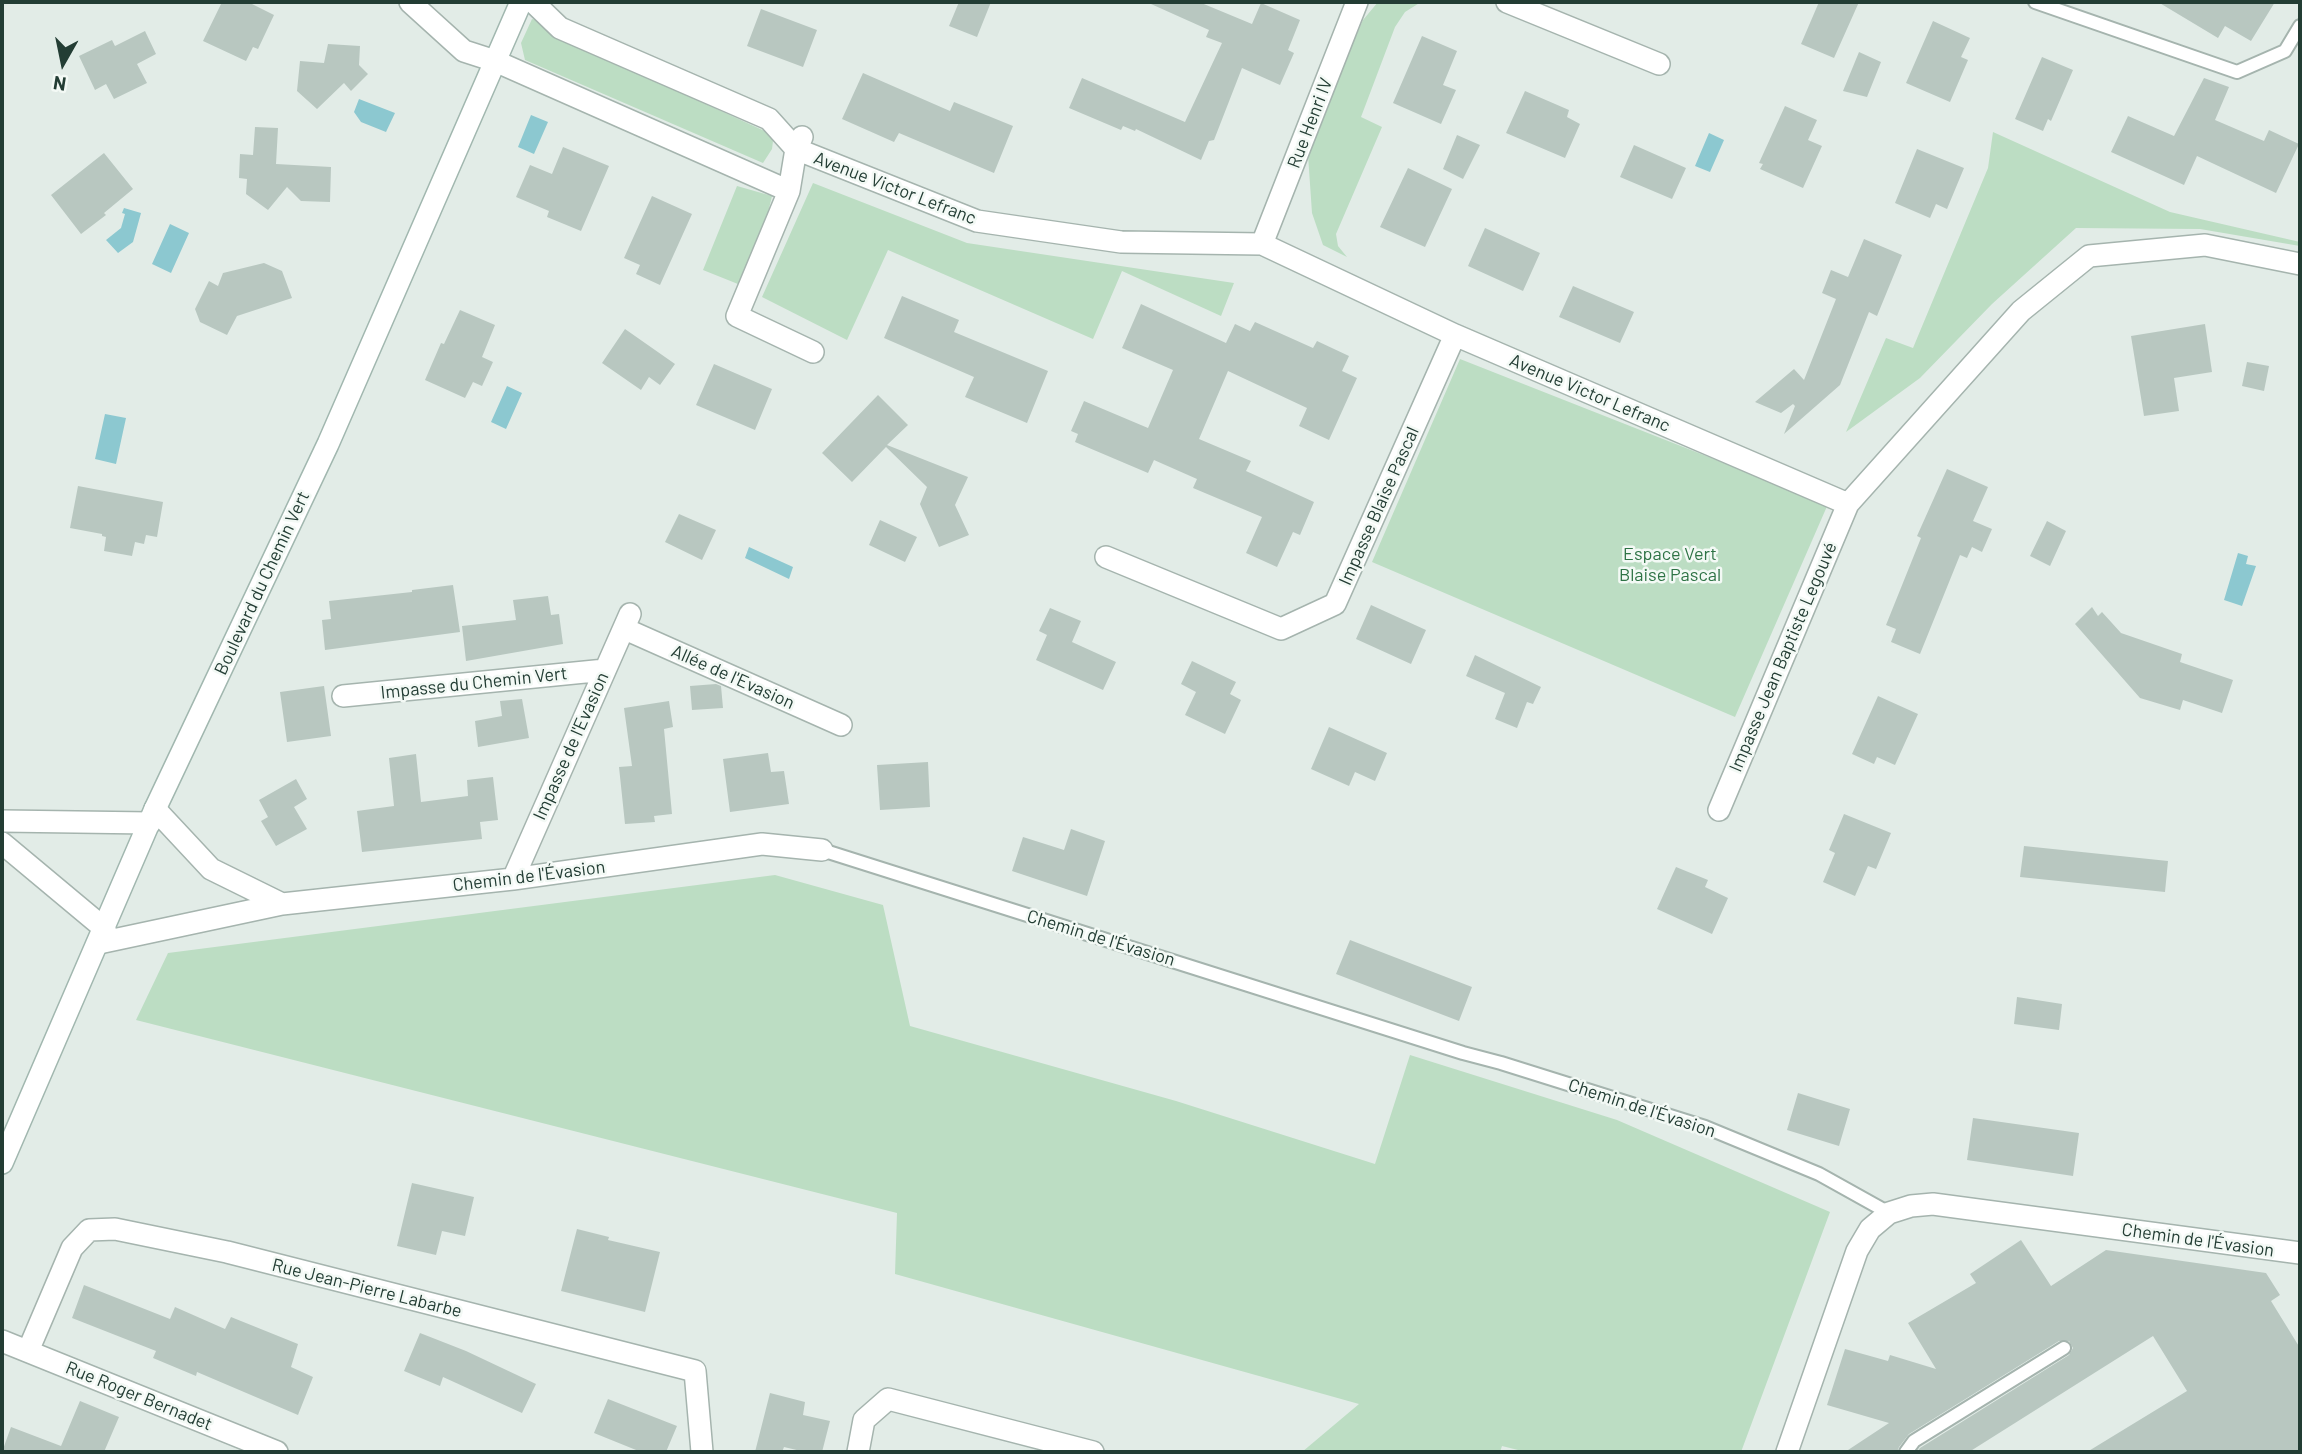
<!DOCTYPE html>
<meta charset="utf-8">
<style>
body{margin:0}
#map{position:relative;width:2302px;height:1454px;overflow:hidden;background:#e2ece7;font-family:Barlow,sans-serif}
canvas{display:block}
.frame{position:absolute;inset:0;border:4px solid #233d34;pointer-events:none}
.north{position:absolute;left:28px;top:28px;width:70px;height:70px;-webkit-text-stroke:5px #f3f9f5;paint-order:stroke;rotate:189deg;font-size:19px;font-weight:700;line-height:28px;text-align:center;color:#233d34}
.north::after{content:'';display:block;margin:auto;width:24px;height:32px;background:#233d34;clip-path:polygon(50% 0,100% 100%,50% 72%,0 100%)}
</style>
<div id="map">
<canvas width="2302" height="1454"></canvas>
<div class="frame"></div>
<div class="north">N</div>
</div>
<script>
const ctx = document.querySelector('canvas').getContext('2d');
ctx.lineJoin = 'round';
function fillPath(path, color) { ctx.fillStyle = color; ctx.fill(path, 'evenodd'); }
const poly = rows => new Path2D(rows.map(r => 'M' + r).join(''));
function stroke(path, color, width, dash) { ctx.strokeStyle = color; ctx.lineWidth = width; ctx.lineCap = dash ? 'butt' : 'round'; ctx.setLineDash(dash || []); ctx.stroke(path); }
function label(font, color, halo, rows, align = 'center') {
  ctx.font = font + ' Barlow,sans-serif'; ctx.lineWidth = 5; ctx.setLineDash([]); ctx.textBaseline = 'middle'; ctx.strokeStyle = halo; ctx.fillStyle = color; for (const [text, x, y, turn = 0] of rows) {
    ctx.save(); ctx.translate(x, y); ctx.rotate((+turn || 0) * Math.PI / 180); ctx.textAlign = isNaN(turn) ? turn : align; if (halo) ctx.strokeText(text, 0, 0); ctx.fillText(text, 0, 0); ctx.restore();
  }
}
fillPath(poly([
 [1378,2,1421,2,1405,12,1395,27,1361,117,1382,127,1336,234,1338,246,1347,257,1323,245,1312,213,1308,155,1323,111,1363,20],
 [532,19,540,21,553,34,769,133,773,141,772,149,763,163,525,60,521,43],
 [1993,132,2170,212,2300,242,2300,246,2200,229,2076,228,1992,304,1920,378,1846,432,1886,338,1913,348,1988,168],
 [813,183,967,243,1234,283,1221,316,1122,271,1093,339,888,250,847,340,762,297],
 [737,186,772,196,767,217,738,284,703,270],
 [1460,359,1828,504,1735,717,1372,562],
 [775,875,883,905,910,1026,1176,1101,1375,1164,1410,1055,1617,1120,1830,1212,1741,1452,1526,1452,1502,1446,1500,1452,1302,1452,1359,1404,895,1274,897,1213,136,1020,168,953]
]), '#bcddc3');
fillPath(poly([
 [359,99,395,113,386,132,361,122,354,112],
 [531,115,548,122,534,154,518,147],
 [1709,133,1724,140,1710,172,1695,166],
 [124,208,141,213,133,242,118,253,106,240,121,228,125,214,122,213],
 [170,224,189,233,171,273,152,264],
 [507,386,522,393,506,429,491,422],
 [105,414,126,418,116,464,95,459],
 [749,547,793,567,789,579,745,558],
 [2238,553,2248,556,2246,564,2256,566,2242,606,2224,600]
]), '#8cc8d0');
fillPath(poly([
 [222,2,248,2,274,15,258,49,253,47,246,61,203,41],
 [959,2,991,2,977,37,949,26],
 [1151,2,1199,2,1252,24,1261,3,1300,20,1288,50,1294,53,1280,85,1242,68,1214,140,1209,141,1201,160,1136,129,1135,131,1123,126,1121,130,1069,108,1082,78,1185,122,1222,43,1206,37,1209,30,1151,4],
 [1819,2,1859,2,1834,58,1801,44],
 [2158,2,2275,2,2251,41,2225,26,2218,38],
 [761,9,817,30,803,67,747,46],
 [1933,21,1970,38,1961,57,1968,60,1950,102,1906,83],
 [145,31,156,54,137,64,147,83,114,99,106,84,95,90,79,56,112,40,115,46],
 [1422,36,1457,51,1443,85,1456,90,1441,124,1393,103],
 [328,44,360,46,359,65,368,74,351,91,344,83,317,109,297,91,300,61,324,63],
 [1859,52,1881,62,1867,97,1843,91],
 [2042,57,2073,70,2051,121,2048,119,2043,131,2015,119],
 [863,73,950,111,954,102,1013,126,994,173,899,133,894,142,842,119],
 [2204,78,2229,87,2215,120,2264,141,2269,130,2299,144,2276,193,2197,156,2184,185,2111,152,2128,116,2174,136],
 [1525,91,1569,110,1567,117,1580,124,1565,158,1506,133],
 [1785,106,1817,120,1808,140,1822,146,1803,188,1760,169,1763,164,1759,163],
 [255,127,278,128,276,164,331,167,330,202,301,201,287,187,268,210,246,194,247,179,239,178,240,154,253,155],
 [1457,135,1480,145,1463,179,1443,169],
 [1634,145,1686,168,1672,199,1620,177],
 [563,147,609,166,581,231,547,217,549,211,516,197,530,165,552,174],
 [1917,149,1964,168,1947,209,1936,204,1930,218,1895,203],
 [104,153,133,189,104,213,106,215,81,234,51,195],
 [1408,168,1452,189,1425,247,1380,227],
 [652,196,692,214,660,285,636,274,640,265,624,258],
 [1485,228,1540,253,1523,291,1468,266],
 [1864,239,1902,255,1877,316,1869,312,1840,385,1784,434,1795,406,1793,404,1781,413,1755,402,1794,369,1804,380,1836,299,1822,293,1831,270,1848,277],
 [264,263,282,271,292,298,237,316,227,335,200,322,195,309,209,281,218,286,223,273],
 [1573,286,1634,312,1620,343,1559,317],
 [902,296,959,320,954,332,1048,371,1027,423,965,397,974,377,884,338],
 [1141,304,1226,343,1235,324,1250,331,1255,322,1313,348,1317,341,1349,356,1342,371,1357,378,1329,440,1299,426,1307,408,1228,371,1199,439,1251,461,1246,471,1314,502,1300,535,1293,532,1277,567,1246,553,1262,517,1193,488,1197,479,1154,460,1148,473,1075,442,1078,434,1071,431,1084,401,1148,428,1173,370,1122,348],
 [460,310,495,325,482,357,493,362,482,386,473,382,465,398,425,380,441,343,444,344],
 [2205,324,2212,372,2174,378,2179,411,2144,416,2131,336],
 [625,329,675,364,660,385,649,377,641,390,602,363],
 [2247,362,2269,366,2264,391,2242,386],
 [714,364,772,389,755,430,696,405],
 [878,395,908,425,887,445,968,477,955,505,969,535,939,547,920,504,927,487,886,447,852,482,822,453],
 [1947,469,1988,487,1973,521,1992,529,1982,552,1972,547,1967,558,1960,555,1920,654,1891,642,1896,629,1886,625,1921,538,1917,536],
 [78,486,163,502,157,537,146,535,144,544,135,542,132,556,104,551,106,537,102,536,102,534,70,528],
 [679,514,716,530,702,560,665,542],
 [880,520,917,537,905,562,869,545],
 [2047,521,2066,531,2050,566,2030,556],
 [453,585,460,632,325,650,322,620,331,619,329,601,412,592,412,590],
 [548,596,551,615,559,614,563,644,466,661,462,626,516,620,513,600],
 [1371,605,1426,630,1411,664,1356,639],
 [2092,607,2098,616,2102,612,2121,633,2182,654,2180,662,2233,680,2222,713,2183,700,2180,710,2140,698,2075,624],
 [1050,608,1081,621,1072,642,1116,662,1103,690,1036,660,1047,635,1039,631],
 [1475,655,1541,687,1533,704,1527,702,1517,728,1495,719,1505,693,1466,676],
 [1192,661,1236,682,1230,694,1241,700,1225,734,1185,715,1196,692,1181,684],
 [716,684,721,686,723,708,692,710,690,686],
 [324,686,331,736,287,742,280,692],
 [1878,696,1918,714,1895,765,1877,757,1874,764,1852,754],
 [522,699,529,738,478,747,475,721,502,716,500,701],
 [669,701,673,727,664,729,672,814,654,816,655,822,625,824,619,767,632,766,624,708],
 [1329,727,1387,753,1375,781,1355,772,1349,786,1311,769],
 [768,753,771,772,784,771,789,804,730,812,723,759],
 [416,754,421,802,468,796,467,780,493,777,498,820,480,822,482,839,362,852,357,811,394,806,389,758],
 [928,762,930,807,880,810,877,765],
 [296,779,307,799,294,807,307,829,276,846,261,821,268,817,259,800],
 [1844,814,1891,833,1876,869,1868,866,1855,896,1823,882,1835,853,1829,850],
 [1071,829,1105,841,1087,896,1012,871,1023,837,1064,850],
 [2024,846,2168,861,2165,892,2020,877],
 [1676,867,1708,880,1705,887,1728,898,1712,934,1657,909],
 [1350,940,1472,987,1459,1021,1336,974],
 [2017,997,2062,1004,2059,1030,2014,1024],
 [1798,1093,1850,1109,1839,1146,1787,1130],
 [1973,1118,2079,1133,2073,1176,1967,1160],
 [412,1183,474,1197,465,1236,442,1231,436,1255,397,1246],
 [577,1229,609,1237,608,1240,660,1252,645,1312,561,1291],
 [2021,1240,2051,1286,2106,1250,2266,1273,2280,1295,2271,1301,2300,1348,2300,1452,2087,1452,2187,1391,2153,1336,1969,1452,1917,1452,1920,1448,2069,1355,2073,1348,2069,1341,2059,1341,1909,1434,1899,1447,1897,1452,1845,1452,1889,1423,1827,1405,1845,1349,1888,1361,1890,1355,1936,1369,1908,1323,1976,1283,1970,1274],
 [84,1285,170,1319,175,1307,225,1329,231,1317,298,1344,291,1367,313,1377,298,1415,197,1372,196,1376,153,1358,156,1351,72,1318],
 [420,1333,466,1351,536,1384,522,1413,443,1377,440,1386,404,1371],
 [770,1393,805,1402,803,1415,830,1421,822,1452,805,1452,784,1447,782,1452,755,1452],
 [608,1399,677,1426,666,1452,641,1452,594,1433],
 [80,1401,119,1417,104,1452,2,1452,11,1427,61,1446]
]), '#b8c7c0');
const lane = poly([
 [2035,2,2237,72,2285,51,2300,26],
 [822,850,1463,1053,1501,1063,1705,1127,1819,1174,1889,1213],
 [1906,1452,1914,1441,2064,1348]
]);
const street = poly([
 [410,2,464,51,495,61,789,191],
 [533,2,560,28,769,119,796,149,789,191,737,316,813,352],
 [1507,2,1659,64],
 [802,137,796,149,977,221,1121,242,1262,244,1455,335,1848,504,2021,311,2089,256,2205,245,2300,264],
 [1262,244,1357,2],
 [1106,557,1281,629,1335,604,1455,335],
 [625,629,841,725],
 [343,696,605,670],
 [155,809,211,869,282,904],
 [1719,810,1848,504],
 [2,821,150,823],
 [2,843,105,929],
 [513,879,630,614],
 [99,943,282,904,513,879,762,844,822,850],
 [2,1341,277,1452],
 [28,1351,72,1248,89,1230,115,1229,227,1252,695,1371,702,1452],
 [858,1452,864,1420,888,1399,1093,1452],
 [1787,1452,1857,1251,1870,1229,1889,1213,1911,1206,1933,1204,2300,1253]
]);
const secondary = poly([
 [2,1163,155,809,328,444,521,2]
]);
stroke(lane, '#a5b4ae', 16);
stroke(street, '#a5b4ae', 24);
stroke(secondary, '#a1b7af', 24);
stroke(lane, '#fff', 12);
stroke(street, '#fff', 21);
stroke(secondary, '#fff', 21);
label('18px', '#233d34', '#f3f9f5', [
 ["Rue Henri IV",1310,123,-69],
 ["Avenue Victor Lefranc",895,188,21],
 ["Avenue Victor Lefranc",1590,393,23],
 ["Impasse Blaise Pascal",1379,506,-66],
 ["Boulevard du Chemin Vert",262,583,-65],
 ["Impasse Jean Baptiste Legouvé",1783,657,-67],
 ["Allée de l'Evasion",733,677,24],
 ["Impasse du Chemin Vert",474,683,-6],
 ["Impasse de l'Evasion",571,746,-66],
 ["Chemin de l'Évasion",529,876,-7],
 ["Chemin de l'Évasion",1101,938,17],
 ["Chemin de l'Évasion",1642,1108,18],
 ["Chemin de l'Évasion",2198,1240,8],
 ["Rue Jean-Pierre Labarbe",367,1288,14],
 ["Rue Roger Bernadet",139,1396,22]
]);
label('18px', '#2e7345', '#f3f9f5', [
 ["Espace Vert",1670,554],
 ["Blaise Pascal",1670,575]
]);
</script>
